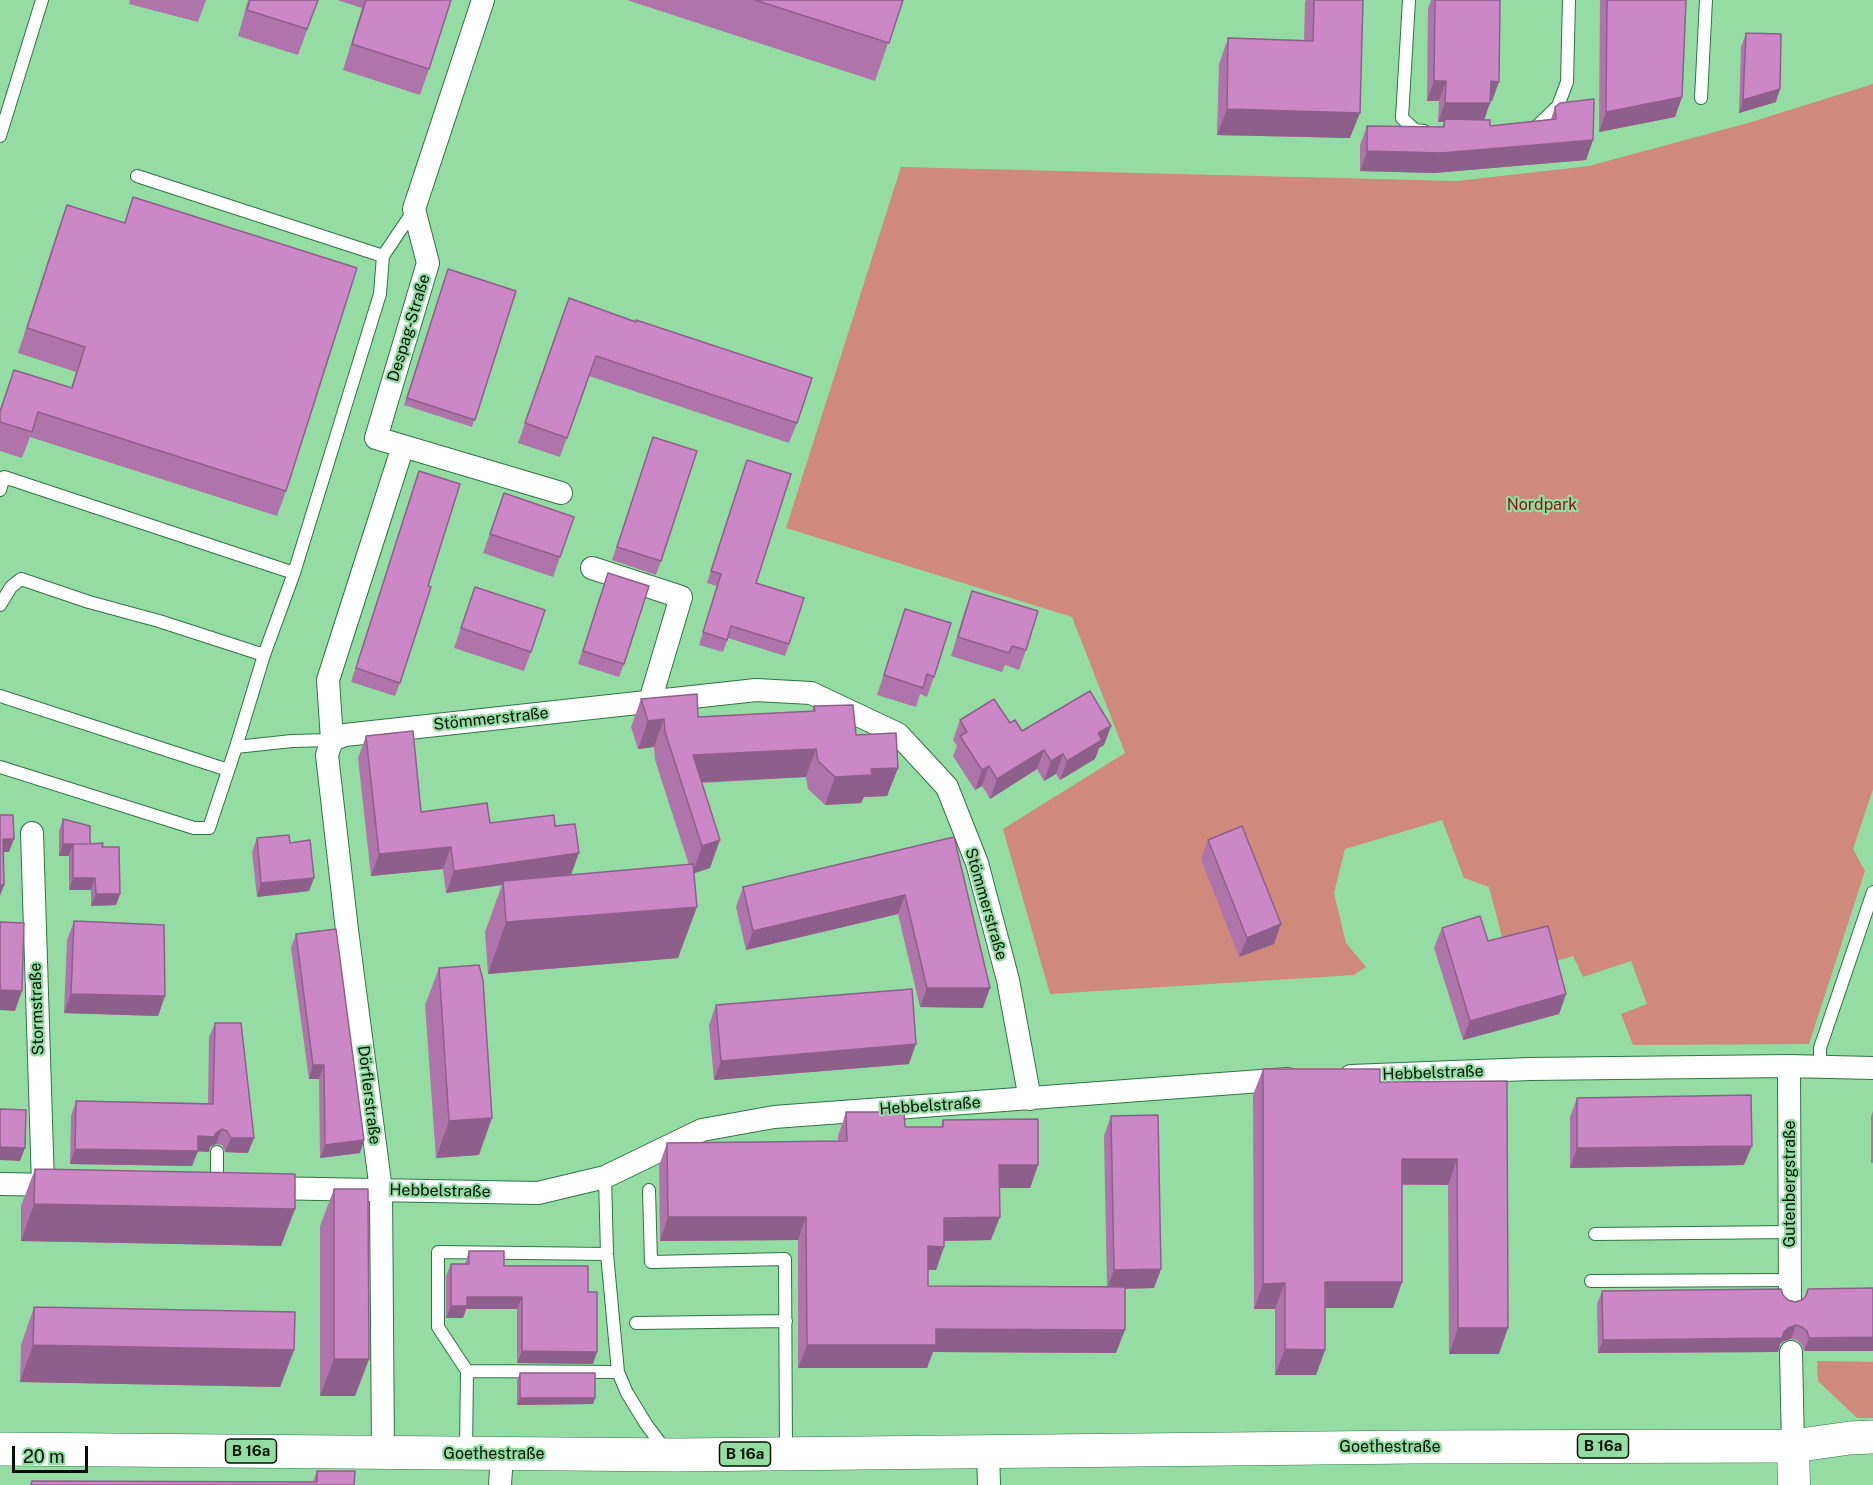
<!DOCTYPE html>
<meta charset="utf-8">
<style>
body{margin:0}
#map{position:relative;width:1873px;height:1485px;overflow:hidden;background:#94dca3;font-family:"Public Sans",sans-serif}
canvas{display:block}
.scale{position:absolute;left:12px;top:1446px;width:76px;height:27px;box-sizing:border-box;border:3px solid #001302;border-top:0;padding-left:8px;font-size:18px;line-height:21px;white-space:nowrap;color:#001302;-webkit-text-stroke:4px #94dca3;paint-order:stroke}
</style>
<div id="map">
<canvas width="1873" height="1485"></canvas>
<div class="scale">20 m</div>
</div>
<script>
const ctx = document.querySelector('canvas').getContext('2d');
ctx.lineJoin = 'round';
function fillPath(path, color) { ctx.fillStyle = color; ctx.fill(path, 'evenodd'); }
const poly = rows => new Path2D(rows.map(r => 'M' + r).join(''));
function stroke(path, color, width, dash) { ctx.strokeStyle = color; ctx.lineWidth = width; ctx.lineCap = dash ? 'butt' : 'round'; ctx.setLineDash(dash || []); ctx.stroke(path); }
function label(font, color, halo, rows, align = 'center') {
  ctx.font = font + ' "Public Sans",sans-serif'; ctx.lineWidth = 4.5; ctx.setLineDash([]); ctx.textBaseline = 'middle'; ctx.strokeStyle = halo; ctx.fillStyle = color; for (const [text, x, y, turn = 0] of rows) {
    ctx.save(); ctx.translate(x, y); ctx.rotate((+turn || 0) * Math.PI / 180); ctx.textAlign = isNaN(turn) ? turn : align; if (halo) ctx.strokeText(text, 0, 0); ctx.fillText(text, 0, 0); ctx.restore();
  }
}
fillPath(poly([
 [1873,84,1873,789,1853,849,1865,871,1809,1044,1633,1045,1621,1014,1647,1004,1631,961,1583,977,1573,956,1546,964,1503,941,1489,887,1464,878,1442,820,1345,849,1334,893,1346,943,1366,967,1354,975,1050,994,1003,829,1125,753,1072,617,786,528,901,167,1457,181,1589,166,1748,123],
 [1817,1361,1873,1362,1873,1418,1857,1418,1818,1381]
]), '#d0897d');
const lane = poly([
 [1409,0,1402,118,1415,130,1424,131],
 [1701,98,1706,0],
 [1531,128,1536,127,1558,106,1567,82,1569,0],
 [0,136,42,0],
 [383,256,414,210],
 [0,490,4,477,294,573],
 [0,605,11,587,21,579,89,602,159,621,264,655],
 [0,696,228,770],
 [236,747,292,741,332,740],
 [0,767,194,828,209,828,236,747,264,655,294,573,380,294,383,256,137,176],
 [1820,1067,1820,1048,1873,892],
 [605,1177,607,1254,618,1372,627,1393,646,1424,666,1451],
 [217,1186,217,1152],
 [649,1190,651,1262,785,1259,786,1452],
 [1595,1234,1790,1232],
 [1591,1281,1790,1280],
 [636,1323,786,1321],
 [467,1371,618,1372],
 [466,1451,467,1371,438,1327,438,1252,607,1254]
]);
const street = poly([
 [483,0,414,209,428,263,376,438,561,493],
 [592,568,681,597,650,701],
 [332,740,345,735,756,690,811,693,898,734,947,787,977,863,1008,980,1030,1099],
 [32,833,43,1185],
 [1789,1066,1790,1302],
 [1351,1076,1530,1069,1789,1066,1873,1068],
 [0,1184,58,1185],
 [265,1188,538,1193,605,1177,702,1130,774,1117,1288,1079],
 [1791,1352,1793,1446],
 [988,1451,989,1485],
 [383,1453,381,1190,347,930,327,755,332,740,328,680,403,446],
 [500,1485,502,1454]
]);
const secondary = poly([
 [1793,1446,1794,1485]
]);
const primary = poly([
 [0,1449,678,1455,1414,1447,1793,1446,1850,1438,1873,1437]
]);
stroke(lane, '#2e7642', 14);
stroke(street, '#2e7642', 24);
stroke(secondary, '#2e7642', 33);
stroke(primary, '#2e7642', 34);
stroke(lane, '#fff', 12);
stroke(street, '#fff', 22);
stroke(secondary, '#fff', 32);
stroke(primary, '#fff', 33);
fillPath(poly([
 [130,0,206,0,198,22,129,4],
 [248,0,318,0,298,55,238,36],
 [337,0,451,0,429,69,420,95,343,70,362,8],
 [627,0,903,0,875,81],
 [1306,0,1363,0,1350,138,1217,135,1219,64,1228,38,1304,40,1305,3],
 [1431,0,1500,0,1492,101,1490,101,1484,120,1490,126,1551,119,1555,107,1593,140,1586,160,1434,173,1360,171,1360,145,1367,126,1442,127,1444,122,1438,122,1439,101,1427,101,1428,9],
 [1600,0,1686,0,1682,97,1675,117,1599,132],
 [1746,33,1776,102,1739,113,1741,47],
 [133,197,286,491,277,516,30,437,22,458,0,451,0,409,14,370,71,388,76,372,18,353,58,230,67,205,124,223],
 [448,269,516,291,472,427,404,405],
 [569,298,797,423,789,443,589,376,560,457,518,443],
 [653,437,661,561,656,575,612,560],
 [747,460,756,583,789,644,785,656,728,638,723,652,699,645,717,586,707,583],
 [419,471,428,586,400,683,395,696,351,682],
 [504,493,560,557,553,577,483,553],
 [608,573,624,664,619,677,578,664],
 [475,587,531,652,524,671,454,648],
 [972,591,1026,650,1019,670,1005,665,1002,672,951,656,965,610],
 [905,609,934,677,927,697,920,694,916,707,877,695],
 [641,699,698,717,812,711,814,706,856,735,898,768,887,796,864,797,861,803,825,805,808,789,806,777,702,783,710,868,694,873,678,958,488,974,485,932,502,885,446,893,443,869,371,876,358,758,366,736,421,812,490,823,555,826,571,875,689,865,655,760,654,747,638,749,631,727],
 [960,720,1010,723,1022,731,1111,726,1104,745,1099,748,1095,759,1060,780,1056,774,1044,781,1037,769,990,799,982,786,975,790,953,756,957,746,953,740],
 [63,819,90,844,102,847,120,894,116,905,91,906,91,890,69,890,69,856,59,856,59,831],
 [954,837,983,1008,920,1007,898,914,746,950,736,907,743,887],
 [257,838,309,891,257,897,252,852],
 [1208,840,1274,944,1239,957,1201,859],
 [74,921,165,996,158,1016,64,1013,67,940],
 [1442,928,1488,941,1566,994,1559,1014,1463,1040,1434,948],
 [296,934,364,1140,360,1153,320,1158,319,1079,309,1079,291,948],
 [439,968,479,1155,436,1158,425,1005],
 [716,1005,909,1064,714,1080,709,1025],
 [215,1023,248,1153,225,1152,222,1145,216,1144,210,1147,209,1152,198,1151,192,1166,70,1164,71,1116,76,1101,208,1103,209,1037],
 [1263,1069,1380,1082,1507,1081,1499,1354,1449,1354,1448,1185,1402,1185,1402,1282,1393,1308,1325,1308,1325,1350,1316,1375,1275,1375,1275,1309,1254,1309,1253,1095],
 [1577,1098,1744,1165,1570,1168,1570,1117],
 [1873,1111,1873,1163,1871,1163,1871,1117],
 [846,1112,905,1127,941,1127,943,1120,1038,1165,1030,1188,999,1188,991,1240,944,1241,944,1247,936,1270,928,1270,928,1286,1107,1286,1104,1136,1111,1116,1161,1269,1154,1288,1125,1289,1116,1353,933,1352,927,1368,798,1368,798,1240,660,1241,659,1166,667,1143,838,1141,838,1136],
 [35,1169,281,1246,21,1241,21,1206],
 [334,1189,369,1359,355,1396,320,1396,320,1226],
 [469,1251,504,1266,588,1292,597,1352,593,1364,517,1363,517,1309,466,1309,463,1318,446,1318,446,1276,451,1264,465,1264],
 [1873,1288,1873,1351,1804,1351,1802,1345,1797,1340,1791,1339,1784,1341,1780,1344,1778,1352,1598,1353,1597,1304,1602,1291,1783,1295,1788,1300,1795,1302,1802,1300,1805,1297,1808,1289],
 [34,1307,294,1350,280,1387,20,1382,21,1345],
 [520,1373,595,1398,593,1404,517,1405,517,1380],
 [317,1471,354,1485,30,1485,32,1481,313,1482]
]), '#af75aa');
fillPath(poly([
 [1434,81,1446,81,1439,101,1427,101],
 [1491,81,1499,82,1492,101,1484,101],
 [1780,89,1776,102,1739,113,1743,100],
 [1682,97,1675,117,1599,132,1606,112],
 [1445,103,1490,103,1483,123,1445,119,1444,122,1438,122],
 [1227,109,1360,113,1350,138,1217,135],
 [1593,140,1586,160,1434,173,1360,171,1367,151],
 [664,719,654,747,638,749,648,721],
 [1111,726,1104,745,1099,748,1095,759,1060,780,1067,761,1098,733],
 [816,749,806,777,683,783,693,755],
 [1044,750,1037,769,990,799,997,779],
 [1063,754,1056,774,1044,781,1051,761],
 [989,766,982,786,975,790,982,770],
 [898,768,887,796,864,797,861,803,825,805,835,777,871,769],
 [3,839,14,839,9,852,0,852],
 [720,840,710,868,692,874,702,846],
 [63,844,88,844,73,844,69,856,59,856],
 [451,847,443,869,371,876,379,854],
 [579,853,571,875,503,881,502,885,446,893,454,871],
 [73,878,95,878,91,890,69,890],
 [314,878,309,891,257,897,261,883],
 [0,885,4,885,0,896],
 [96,894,120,894,116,905,91,906],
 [905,895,898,914,746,950,753,931],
 [697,907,678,958,488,974,506,922],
 [1281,924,1274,944,1239,957,1247,938],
 [927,988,990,988,983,1008,920,1007],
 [0,990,22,991,15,1011,0,1010],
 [71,994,165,996,158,1016,64,1013],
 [1566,994,1559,1014,1463,1040,1470,1021],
 [916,1044,909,1064,714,1080,721,1061],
 [313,1065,324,1065,319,1079,309,1079],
 [492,1118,479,1155,436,1158,449,1121],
 [222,1129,216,1144,210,1147,209,1152,193,1151,198,1136,216,1133],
 [231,1138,254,1138,248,1153,225,1152],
 [364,1140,360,1153,320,1158,325,1145],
 [1752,1146,1744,1165,1570,1168,1577,1148],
 [0,1147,25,1148,20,1161,0,1160],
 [75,1149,198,1151,192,1166,70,1164],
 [1402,1159,1457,1159,1448,1185,1393,1184],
 [999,1165,1038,1165,1030,1188,990,1188],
 [34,1204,295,1209,281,1246,21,1241],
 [668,1217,806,1217,798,1240,660,1241],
 [1000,1217,991,1240,935,1241,944,1218],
 [928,1246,944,1247,936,1270,920,1270],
 [1161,1269,1154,1288,1107,1289,1114,1270],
 [1325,1282,1402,1282,1393,1308,1316,1308],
 [1285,1283,1275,1309,1254,1309,1263,1284],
 [467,1297,522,1297,517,1309,466,1309,463,1318,446,1318,451,1306],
 [1796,1325,1791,1339,1784,1341,1780,1344,1778,1352,1598,1353,1603,1340,1784,1332,1788,1328],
 [1458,1328,1508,1328,1499,1354,1449,1354],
 [936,1329,1125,1330,1116,1353,933,1352,927,1368,798,1368,807,1345],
 [1873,1337,1873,1351,1804,1351,1809,1338],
 [33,1345,294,1350,280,1387,20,1382],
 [1285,1349,1325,1350,1316,1375,1275,1375],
 [522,1351,597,1352,593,1364,517,1363],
 [334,1359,369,1359,355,1396,320,1396],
 [520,1398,595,1398,593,1404,517,1405]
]), '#8f5f8b');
const building = poly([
 [250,0,318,0,307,29,247,10,250,0],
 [366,0,451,0,429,69,352,44,366,0],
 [755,0,903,0,889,43,755,0],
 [1314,0,1363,0,1360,113,1227,109,1228,38,1313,41,1314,0],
 [1435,0,1500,0,1499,82,1491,81,1490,103,1445,103,1446,81,1434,81,1435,0],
 [1607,0,1686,0,1682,97,1606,112,1607,0],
 [1746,33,1781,34,1780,89,1743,100,1746,33],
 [1594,99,1593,140,1441,153,1367,151,1367,126,1444,127,1445,119,1490,120,1490,126,1556,119,1555,107,1560,103,1594,99],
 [133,197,357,268,286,491,38,412,32,432,0,422,0,412,14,370,72,388,85,347,27,328,67,205,125,223,133,197],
 [448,269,516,291,475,420,407,398,448,269],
 [569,298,636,322,636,320,812,378,797,423,596,356,567,438,525,423,569,298],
 [653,437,697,451,661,561,617,547,653,437],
 [747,460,791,474,756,583,804,598,789,644,731,626,727,640,703,632,721,574,711,571,747,460],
 [419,471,460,484,428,586,431,587,400,683,356,668,419,471],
 [504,493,574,517,560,557,490,534,504,493],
 [608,573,649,586,624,664,583,651,608,573],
 [475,587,545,610,531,652,461,628,475,587],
 [972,591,1038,611,1026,650,1012,646,1009,653,958,637,972,591],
 [905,609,951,623,934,677,927,674,923,688,884,675,905,609],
 [1090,691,1111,726,1098,733,1102,740,1067,761,1063,754,1051,761,1044,750,997,779,989,766,982,770,960,736,967,732,960,720,994,699,1010,723,1015,720,1022,731,1090,691],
 [697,694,698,717,815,711,814,706,853,705,856,735,896,733,898,768,871,769,872,775,835,777,818,761,816,749,693,755,720,840,702,846,665,732,664,719,648,721,641,699,697,694],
 [413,731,421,812,487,803,490,823,554,815,555,826,575,824,579,853,454,871,451,847,379,854,366,736,413,731],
 [0,815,13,815,14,839,3,839,4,885,0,885,0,815],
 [63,819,90,826,90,844,103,843,102,847,119,847,120,894,96,894,95,878,73,878,73,844,88,844,63,844,63,819],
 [1242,826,1281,924,1247,938,1208,840,1242,826],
 [289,835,290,843,310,840,314,878,261,883,257,838,289,835],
 [954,837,990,988,927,988,905,895,753,931,743,887,954,837],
 [693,864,697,907,506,922,503,881,693,864],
 [1480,916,1488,941,1548,926,1566,994,1470,1021,1442,928,1480,916],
 [74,921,164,925,165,996,71,994,74,921],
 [0,922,24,923,22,991,0,990,0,922],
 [336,929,364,1140,325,1145,324,1065,313,1065,296,934,336,929],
 [479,965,483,980,492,1118,449,1121,439,968,479,965],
 [912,989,916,1044,721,1061,716,1005,912,989],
 [215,1023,241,1023,254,1138,231,1138,227,1131,222,1129,216,1133,214,1137,198,1136,198,1151,75,1149,76,1101,213,1104,215,1023],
 [1263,1069,1380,1069,1380,1082,1507,1081,1508,1328,1458,1328,1457,1159,1402,1159,1402,1282,1325,1282,1325,1350,1285,1349,1285,1283,1263,1284,1263,1069],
 [1751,1095,1752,1146,1577,1148,1577,1098,1751,1095],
 [0,1109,26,1110,25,1148,0,1147,0,1109],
 [846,1112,904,1112,905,1127,943,1127,943,1120,1038,1119,1038,1165,999,1165,1000,1217,944,1218,944,1247,928,1246,928,1286,1125,1287,1125,1330,936,1329,936,1345,807,1345,806,1217,668,1217,667,1143,847,1141,846,1112],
 [1158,1115,1161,1269,1114,1270,1111,1116,1158,1115],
 [35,1169,295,1174,295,1209,34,1204,35,1169],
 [334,1189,368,1189,369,1359,334,1359,334,1189],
 [469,1251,504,1251,504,1266,588,1266,588,1292,597,1292,597,1352,522,1351,522,1297,467,1297,467,1306,451,1306,451,1264,469,1264,469,1251],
 [1873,1288,1873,1337,1809,1338,1807,1331,1802,1327,1796,1325,1788,1328,1784,1332,1782,1338,1603,1340,1602,1291,1781,1289,1783,1295,1788,1300,1795,1302,1802,1300,1806,1296,1808,1289,1873,1288],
 [34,1307,295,1312,294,1350,33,1345,34,1307],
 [520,1373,595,1373,595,1398,520,1398,520,1373],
 [317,1471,355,1471,354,1485,31,1485,32,1481,317,1482,317,1471]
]);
fillPath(building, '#cc88c6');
stroke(building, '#8f5f8b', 1.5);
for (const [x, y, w] of [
 [1603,1446,51],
 [251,1451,51],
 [745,1454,51]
]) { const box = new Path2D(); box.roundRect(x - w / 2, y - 12, w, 24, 4.5); ctx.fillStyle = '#94dca3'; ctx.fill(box); stroke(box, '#001302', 1.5); }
label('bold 15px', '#001302', null, [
 ["B 16a",1603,1446],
 ["B 16a",251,1451],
 ["B 16a",745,1454]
]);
label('16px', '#001302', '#94dca3', [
 ["Despag-Straße",409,328,-73],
 ["Stömmerstraße",491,719,-6],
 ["Stömmerstraße",986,904,74],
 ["Stormstraße",37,1009,-92],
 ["Hebbelstraße",1433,1073,-2],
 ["Dörflerstraße",369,1095,83],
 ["Hebbelstraße",930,1106,-4],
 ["Gutenbergstraße",1790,1184,-90],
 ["Hebbelstraße",440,1191,1],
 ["Goethestraße",1390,1447],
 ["Goethestraße",494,1454]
]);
label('16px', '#86190e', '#94dca3', [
 ["Nordpark",1542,505]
]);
</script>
